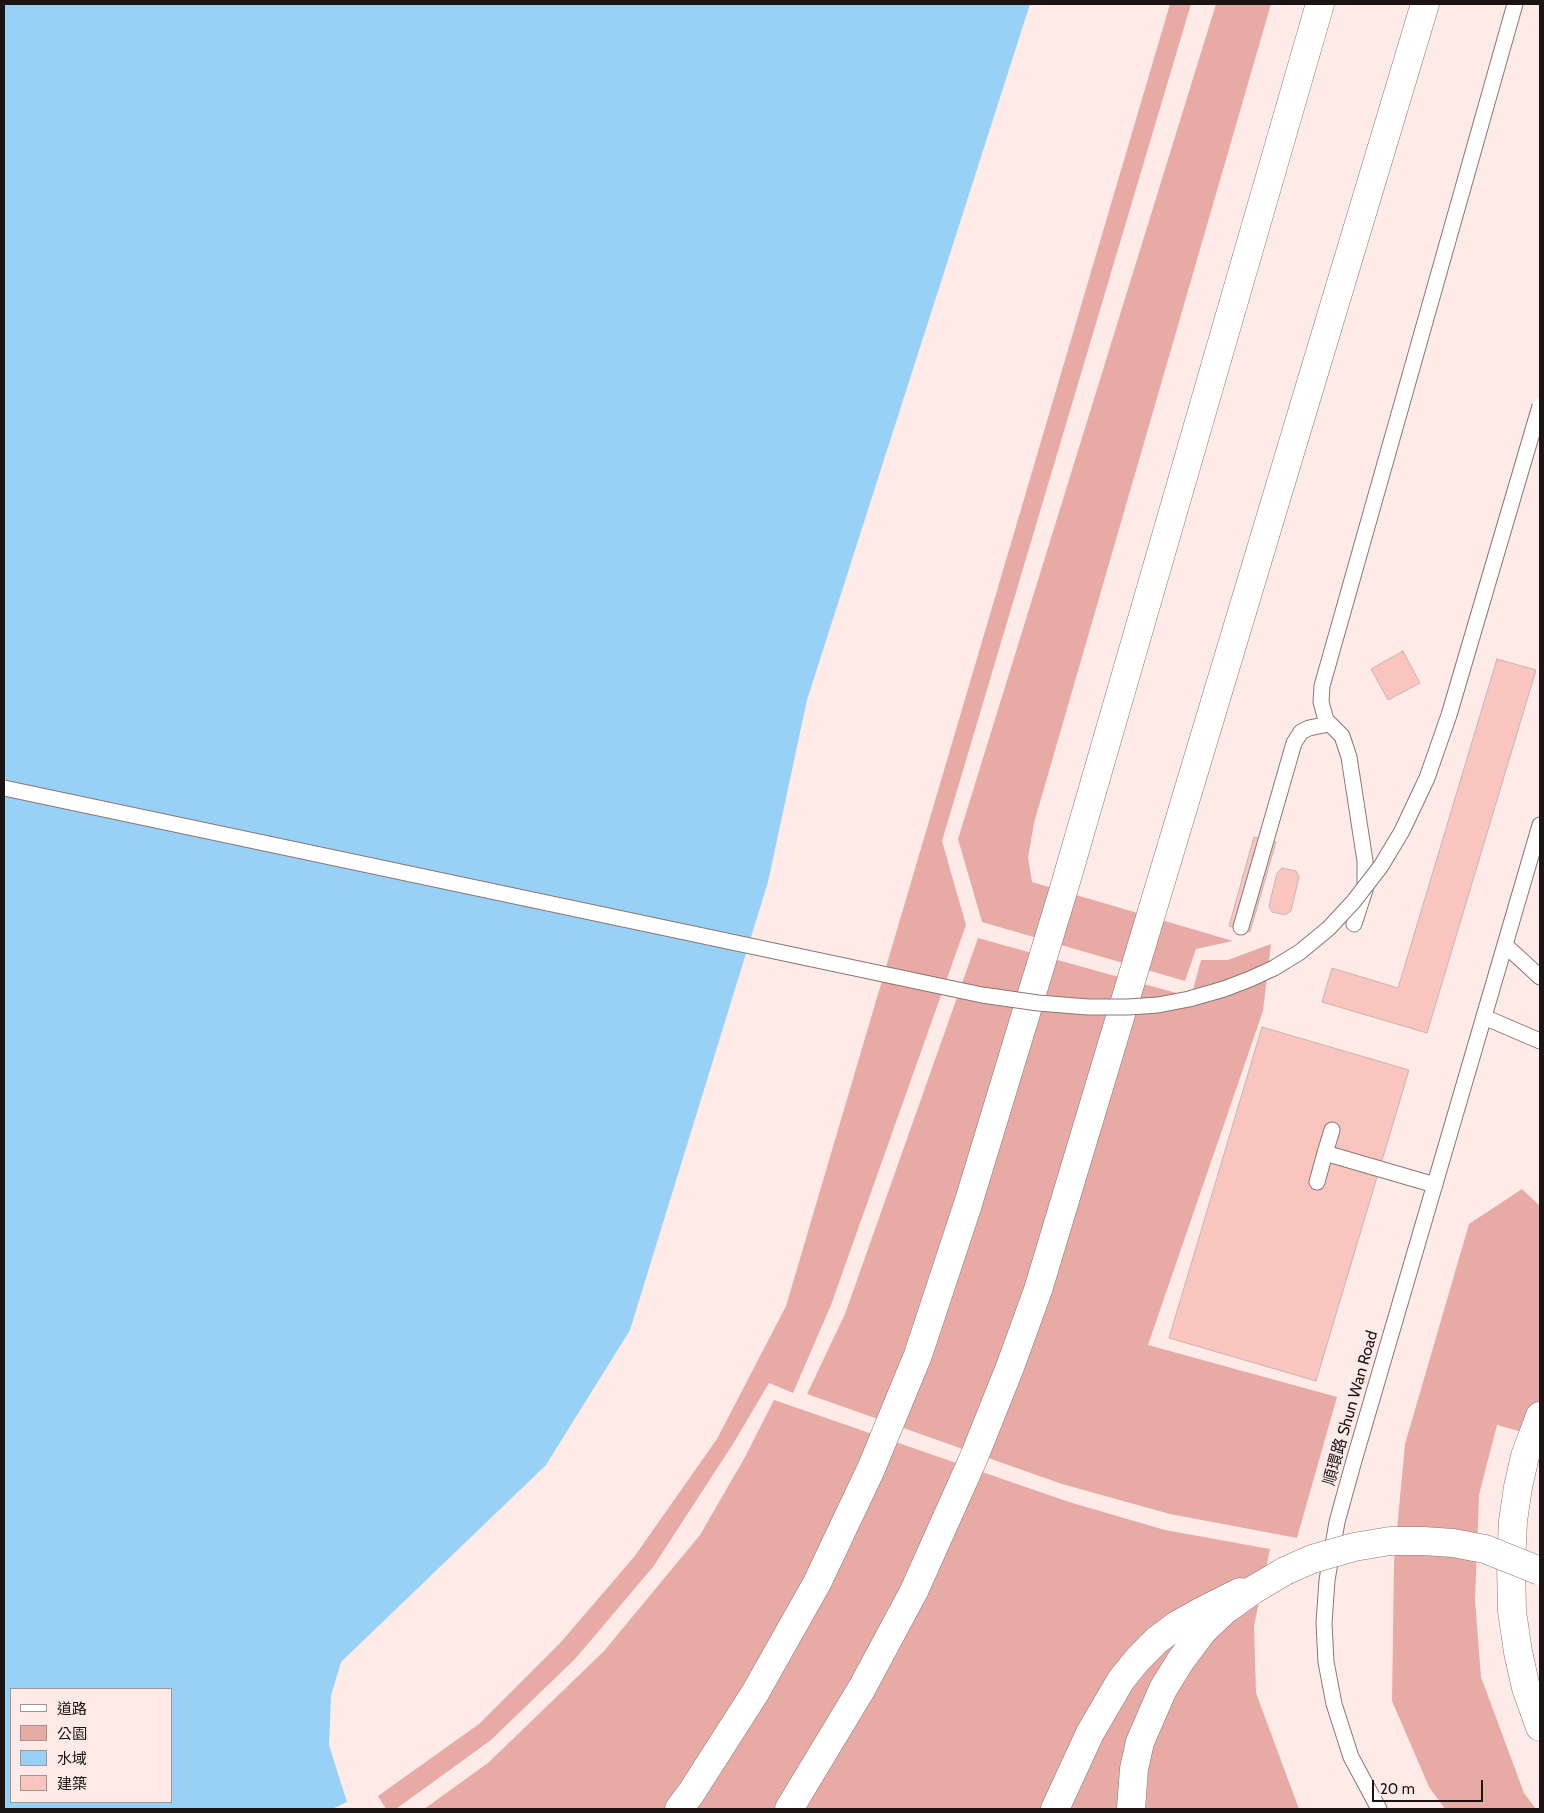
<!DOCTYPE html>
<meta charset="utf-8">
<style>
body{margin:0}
#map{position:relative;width:1544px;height:1813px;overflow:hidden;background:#feebe8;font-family:Cabin,"Noto Sans TC",sans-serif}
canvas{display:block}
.frame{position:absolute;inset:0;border:5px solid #1c1413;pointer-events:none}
.legend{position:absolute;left:10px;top:1688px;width:162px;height:115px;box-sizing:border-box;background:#feebe8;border:1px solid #a49593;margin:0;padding:6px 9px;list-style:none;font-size:15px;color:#1c1413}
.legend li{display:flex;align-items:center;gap:10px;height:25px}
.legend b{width:25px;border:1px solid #a49593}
.scale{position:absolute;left:1372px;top:1780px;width:111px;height:22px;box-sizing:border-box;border:2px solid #1c1413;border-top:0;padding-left:6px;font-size:15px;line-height:18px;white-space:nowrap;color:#1c1413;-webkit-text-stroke:4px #feebe8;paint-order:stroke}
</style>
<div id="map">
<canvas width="1544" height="1813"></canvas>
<div class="frame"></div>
<ul class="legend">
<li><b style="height:6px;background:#fff"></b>道路</li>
<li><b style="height:14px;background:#e7aaa5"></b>公園</li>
<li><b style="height:14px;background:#98d1f6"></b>水域</li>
<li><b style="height:14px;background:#fac4bf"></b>建築</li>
</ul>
<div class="scale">20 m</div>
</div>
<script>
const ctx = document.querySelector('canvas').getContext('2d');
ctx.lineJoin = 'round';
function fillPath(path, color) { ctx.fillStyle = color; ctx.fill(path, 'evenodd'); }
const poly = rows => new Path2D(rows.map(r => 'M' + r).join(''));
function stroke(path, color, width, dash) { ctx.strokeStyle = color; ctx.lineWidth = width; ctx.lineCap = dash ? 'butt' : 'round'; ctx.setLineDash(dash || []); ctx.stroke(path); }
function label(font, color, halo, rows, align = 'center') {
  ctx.font = font + ' Cabin,"Noto Sans TC",sans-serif'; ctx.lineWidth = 5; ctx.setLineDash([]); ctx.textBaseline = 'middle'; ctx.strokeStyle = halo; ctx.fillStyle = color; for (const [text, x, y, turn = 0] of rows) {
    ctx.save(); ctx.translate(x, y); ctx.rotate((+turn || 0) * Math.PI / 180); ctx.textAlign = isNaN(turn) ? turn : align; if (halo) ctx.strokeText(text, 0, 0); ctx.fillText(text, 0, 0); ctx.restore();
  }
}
fillPath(poly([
 [1170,4,1191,4,942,841,966,925,831,1305,793,1393,769,1383,733,1444,653,1567,575,1659,491,1740,396,1809,386,1809,378,1796,479,1724,561,1642,634,1557,717,1439,786,1306],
 [1216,4,1271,4,1034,823,1028,858,1032,882,1233,941,1196,949,1185,981,982,922,958,839],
 [978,938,1191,997,1201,960,1228,960,1271,944,1263,1011,1148,1345,1337,1397,1297,1538,1170,1514,1062,1484,807,1394,845,1314],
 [1522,1189,1540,1206,1540,1437,1497,1425,1479,1495,1475,1600,1481,1677,1524,1793,1536,1809,1445,1809,1429,1787,1392,1701,1394,1562,1405,1444,1469,1224],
 [774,1400,1069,1502,1165,1530,1270,1549,1254,1626,1256,1693,1299,1809,424,1809,488,1763,604,1651,700,1535,745,1457]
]), '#e7aaa5');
fillPath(poly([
 [4,4,1030,4,807,700,768,882,630,1330,546,1465,341,1662,331,1696,329,1745,347,1802,332,1809,4,1809],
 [11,1689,171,1689,171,1802,11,1802]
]), '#98d1f6');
const building = poly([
 [1403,651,1420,683,1388,700,1371,669,1403,651],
 [1497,659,1536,670,1427,1033,1322,1002,1332,968,1398,988,1497,659],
 [1254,837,1276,842,1250,932,1229,926,1254,837],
 [1282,868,1296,871,1299,877,1291,911,1285,915,1272,912,1269,906,1277,873,1282,868],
 [1262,1027,1409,1070,1316,1381,1169,1338,1262,1027]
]);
fillPath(building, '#fac4bf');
stroke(building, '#cab3b0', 1);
const service = poly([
 [1354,924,1365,890,1365,861,1349,757,1342,736,1326,720,1321,702,1322,686,1515,4],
 [1241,927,1294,743,1301,732,1309,728,1329,724],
 [1505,945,1540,977],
 [1484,1017,1540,1041],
 [1332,1130,1325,1153,1435,1185],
 [1317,1182,1325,1153],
 [1379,1809,1351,1757,1334,1704,1326,1662,1324,1623,1327,1580,1337,1522,1353,1464,1540,825]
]);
const tertiary = poly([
 [1540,1416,1525,1456,1518,1487,1513,1521,1511,1564,1512,1611,1518,1652,1526,1688,1540,1727]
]);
const primary = poly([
 [1055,1809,1090,1733,1121,1680,1138,1659,1157,1640,1177,1625,1204,1610,1240,1592]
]);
const motorway = poly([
 [679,1809,691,1793,755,1693,817,1583,871,1469,918,1355,968,1204,1065,885,1320,4],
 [789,1809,862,1688,914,1591,974,1457,1010,1367,1038,1290,1425,4],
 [1131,1809,1134,1769,1140,1742,1163,1689,1181,1660,1202,1632,1225,1610,1253,1590,1285,1571]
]);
stroke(service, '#8c7674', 17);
stroke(tertiary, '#8c7674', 29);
stroke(primary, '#8c7674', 29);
stroke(motorway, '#8c7674', 29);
stroke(service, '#fff', 15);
stroke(tertiary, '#fff', 28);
stroke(primary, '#fff', 28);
stroke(motorway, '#fff', 28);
const serviceBridge = poly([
 [4,788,982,995,1038,1003,1088,1007,1128,1007,1158,1005,1189,999,1224,989,1250,979,1274,968,1300,952,1329,928,1354,901,1381,866,1402,831,1427,778,1449,715,1540,406]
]);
const tertiaryBridge = poly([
 [1285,1571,1312,1559,1354,1547,1390,1541,1423,1541,1453,1543,1485,1549,1540,1571]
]);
stroke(serviceBridge, '#8c7674', 17, []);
stroke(tertiaryBridge, '#8c7674', 29, []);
stroke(serviceBridge, '#fff', 15);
stroke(tertiaryBridge, '#fff', 28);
label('16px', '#1c1413', '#feebe8', [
 ["順環路 Shun Wan Road",1351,1408,-74]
]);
</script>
